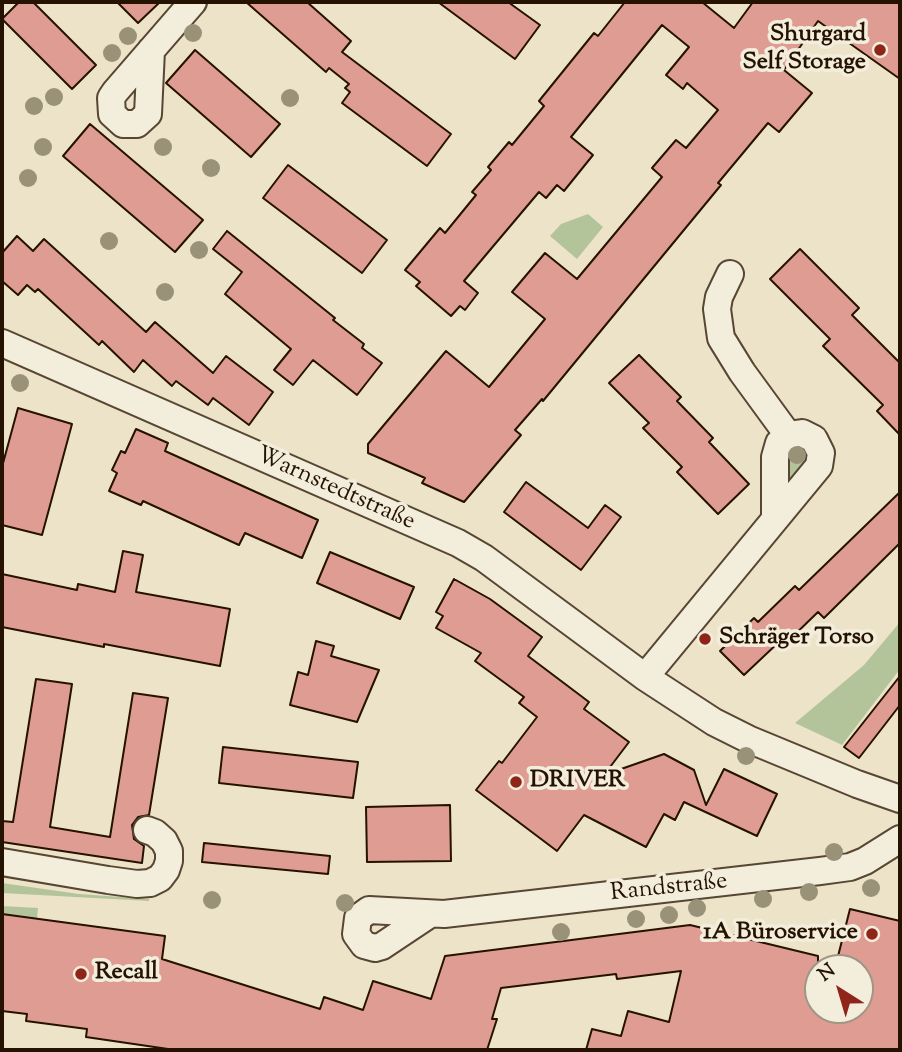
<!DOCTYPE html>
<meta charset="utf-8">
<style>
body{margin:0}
#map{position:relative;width:902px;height:1052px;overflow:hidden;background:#ede3c9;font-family:"Sorts Mill Goudy",serif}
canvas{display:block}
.frame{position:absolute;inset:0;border:4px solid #251200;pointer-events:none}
.north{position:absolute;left:804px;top:954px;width:70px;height:70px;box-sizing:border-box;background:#f3eddc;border:2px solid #a19584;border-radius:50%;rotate:323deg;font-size:19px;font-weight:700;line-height:28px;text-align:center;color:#251200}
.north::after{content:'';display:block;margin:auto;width:24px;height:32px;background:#8f2418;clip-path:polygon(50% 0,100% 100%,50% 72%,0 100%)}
</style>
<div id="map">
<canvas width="902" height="1052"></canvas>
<div class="frame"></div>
<div class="north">N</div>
</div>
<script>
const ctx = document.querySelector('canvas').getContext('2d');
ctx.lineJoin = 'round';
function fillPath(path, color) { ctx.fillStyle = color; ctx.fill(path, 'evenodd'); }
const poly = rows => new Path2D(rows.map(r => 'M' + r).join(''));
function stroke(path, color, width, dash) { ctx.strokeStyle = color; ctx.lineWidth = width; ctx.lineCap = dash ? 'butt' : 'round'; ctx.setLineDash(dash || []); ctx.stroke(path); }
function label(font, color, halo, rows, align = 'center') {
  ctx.font = font + ' "Sorts Mill Goudy",serif'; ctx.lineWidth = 7; ctx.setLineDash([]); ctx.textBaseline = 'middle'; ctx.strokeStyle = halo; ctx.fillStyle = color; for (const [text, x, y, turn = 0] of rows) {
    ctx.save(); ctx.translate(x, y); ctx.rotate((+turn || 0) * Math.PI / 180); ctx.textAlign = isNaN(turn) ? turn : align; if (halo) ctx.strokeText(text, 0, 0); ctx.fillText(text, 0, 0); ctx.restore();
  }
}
fillPath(poly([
 [588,214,603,227,577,259,550,236,561,224],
 [798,444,808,449,809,461,789,484,786,482,788,450],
 [900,622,900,669,842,745,795,723,864,665],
 [2,883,79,894,149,899,149,901,2,893],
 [2,906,38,908,37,919,2,914]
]), '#b4c49a');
const building = poly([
 [19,2,33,2,96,65,72,89,2,19,19,2],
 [117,2,160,2,138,23,117,2],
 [246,2,307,2,351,41,342,52,451,134,427,166,342,103,350,92,345,88,349,84,329,68,326,72,246,2],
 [438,2,508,2,540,25,515,59,438,2],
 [625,2,702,2,734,28,753,2,900,2,900,79,818,21,784,70,812,93,779,132,768,123,718,183,721,185,543,401,542,399,515,430,521,435,464,502,422,483,425,478,368,453,368,444,446,351,489,387,545,319,512,292,545,253,577,279,662,177,652,168,676,140,686,148,718,110,687,83,683,89,666,75,689,47,662,25,571,137,593,155,564,191,557,185,546,198,539,192,490,250,464,281,478,293,465,310,460,306,451,316,416,286,420,282,405,270,440,228,445,233,476,195,472,192,491,170,488,167,509,142,512,145,544,106,539,101,594,33,598,36,625,2],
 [195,50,280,124,251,157,166,83,195,50],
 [90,124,203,220,175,252,63,156,90,124],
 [288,165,387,240,362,273,263,198,288,165],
 [227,231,335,318,333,320,364,344,362,348,382,363,357,395,313,360,293,385,274,370,291,349,225,294,242,272,213,249,227,231],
 [17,236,33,251,44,239,146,332,155,322,213,373,226,356,273,392,249,425,213,398,208,405,176,381,172,386,143,360,134,372,102,341,99,345,38,289,35,292,27,285,18,295,2,281,2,253,17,236],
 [800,249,859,308,852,315,900,363,900,435,877,411,883,405,823,346,830,339,770,279,800,249],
 [639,355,681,397,677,401,713,438,709,442,749,484,718,514,677,472,682,467,643,428,649,423,609,383,639,355],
 [18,408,72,424,42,535,2,525,2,467,18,408],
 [136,429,168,443,165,451,318,520,302,558,245,533,239,545,143,501,141,505,109,491,117,473,112,470,121,451,125,453,136,429],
 [526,482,588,528,605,505,621,517,581,570,504,512,526,482],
 [900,492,900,543,824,618,818,612,784,645,780,641,744,675,720,651,754,618,758,622,795,586,799,590,900,492],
 [123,551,143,555,136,592,230,609,220,666,104,644,104,647,2,627,2,574,77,590,78,584,115,592,123,551],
 [330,552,414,587,400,619,317,583,330,552],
 [454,579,490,599,542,637,528,656,589,702,584,709,629,742,604,775,664,754,694,770,706,805,724,769,777,794,757,836,684,802,675,820,664,814,646,847,584,815,557,851,476,790,499,761,502,763,537,717,519,703,524,697,475,661,481,653,436,628,443,616,436,612,454,579],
 [316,641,334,646,331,656,379,670,357,722,290,705,298,672,308,675,316,641],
 [900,676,900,705,859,758,844,747,900,676],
 [36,679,72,684,50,827,110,837,133,693,168,698,149,815,138,817,132,825,134,839,144,846,142,863,2,842,2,821,13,822,36,679],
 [223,747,358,762,353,798,219,783,223,747],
 [450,805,451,861,367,862,366,807,450,805],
 [204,843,330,856,328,874,202,862,204,843],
 [850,909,900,921,900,1050,586,1050,592,1029,621,1036,628,1011,669,1022,681,971,617,979,616,974,501,988,492,1019,497,1019,487,1050,167,1050,168,1049,86,1037,87,1029,26,1021,27,1014,2,1011,2,914,165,936,162,959,320,1009,324,997,363,1010,373,981,431,999,445,956,690,925,818,956,818,1010,860,1010,860,968,835,968,850,909]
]);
fillPath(building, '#df9c93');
stroke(building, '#251200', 2);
const minor = poly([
 [151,50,148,114,137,124,123,124,112,114,111,98,115,92,173,25,193,2],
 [730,274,719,297,717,309,721,338,742,372,788,435],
 [2,343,458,543,484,558,645,677,714,722,748,739,857,784,900,799],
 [645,677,819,466,821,453,814,439,802,433,788,435,779,443,775,457,775,519],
 [2,862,108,880,137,884,150,883,160,878,166,870,169,861,169,851,164,841,155,833,147,830],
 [430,914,382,946,375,948,364,945,356,934,358,918,369,910,444,914,820,871,850,867,865,861,900,839]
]);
stroke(minor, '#574632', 30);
stroke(minor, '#f3eddc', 26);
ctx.fillStyle = '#9a9278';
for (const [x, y] of [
 [193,33],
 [128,36],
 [112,53],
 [54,97],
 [290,98],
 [34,106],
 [43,147],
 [163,147],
 [211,168],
 [28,178],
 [109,241],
 [199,250],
 [165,292],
 [20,383],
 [797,455],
 [746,756],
 [834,852],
 [871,888],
 [809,892],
 [763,899],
 [212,900],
 [345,903],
 [697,908],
 [669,915],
 [636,919],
 [561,932]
]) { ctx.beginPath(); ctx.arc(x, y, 9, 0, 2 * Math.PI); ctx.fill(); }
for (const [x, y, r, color] of [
 [880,50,7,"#8f2418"],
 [705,639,7,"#8f2418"],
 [516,782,7,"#8f2418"],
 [872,934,7,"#8f2418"],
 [81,974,7,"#8f2418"]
]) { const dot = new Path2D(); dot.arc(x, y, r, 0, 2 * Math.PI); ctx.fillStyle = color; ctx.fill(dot); stroke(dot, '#f3eddc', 2.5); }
label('bold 24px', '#251200', '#f3eddc', [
 ["Shurgard",866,36,"right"],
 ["Self Storage",866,64,"right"],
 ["Schräger Torso",719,639],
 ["DRIVER",530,782],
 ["1A Büroservice",858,934,"right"],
 ["Recall",95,974]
], 'left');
label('24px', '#251200', '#f3eddc', [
 ["Warnstedtstraße",335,490,24],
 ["Randstraße",669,889,-6]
]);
</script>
